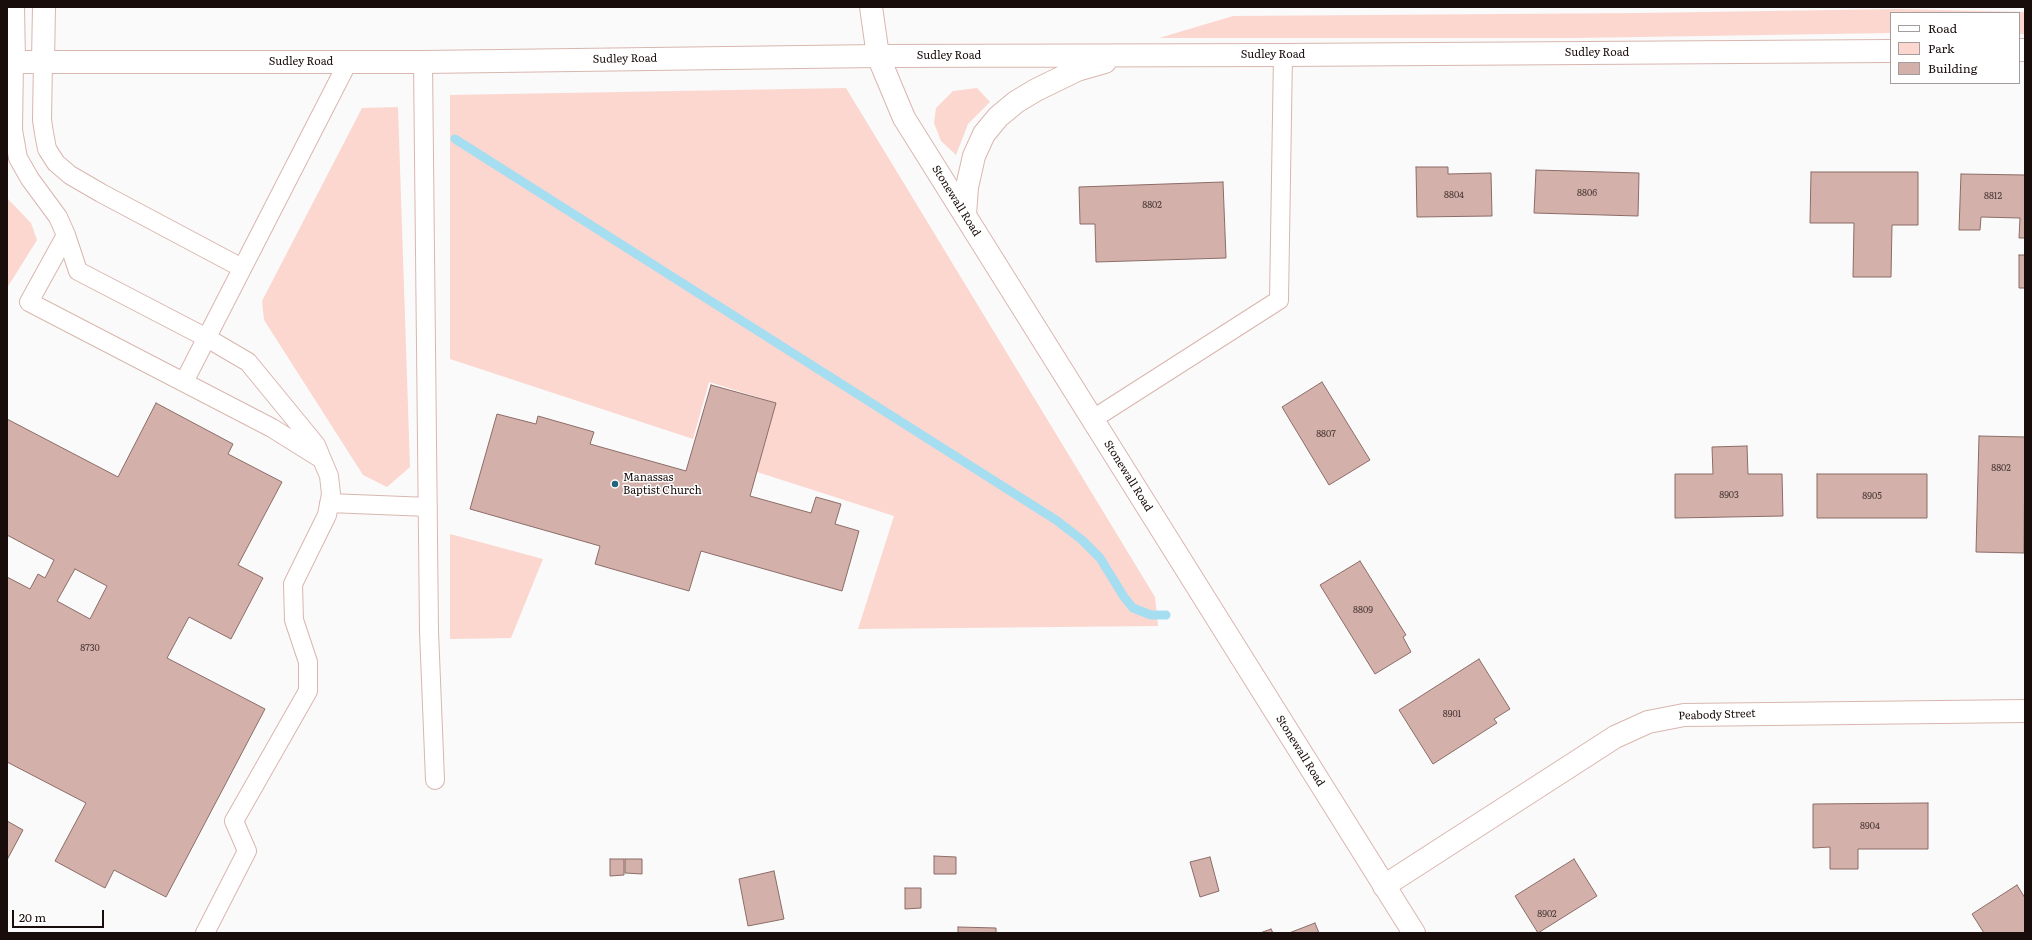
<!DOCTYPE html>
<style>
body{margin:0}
#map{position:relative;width:2032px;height:940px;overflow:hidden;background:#fafafa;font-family:Literata,serif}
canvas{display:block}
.frame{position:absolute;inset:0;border:8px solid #190d0b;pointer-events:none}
.legend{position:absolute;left:1890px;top:12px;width:130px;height:72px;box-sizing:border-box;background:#fff;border:1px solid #a39e9d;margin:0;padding:5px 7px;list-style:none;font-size:12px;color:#190d0b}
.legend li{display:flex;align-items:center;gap:8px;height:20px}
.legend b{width:20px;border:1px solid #a39e9d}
.scale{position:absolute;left:12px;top:910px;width:92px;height:18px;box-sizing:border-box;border:2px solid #190d0b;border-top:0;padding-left:5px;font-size:12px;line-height:14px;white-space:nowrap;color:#190d0b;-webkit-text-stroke:3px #fff;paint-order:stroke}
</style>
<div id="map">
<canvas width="2032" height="940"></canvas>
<div class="frame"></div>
<ul class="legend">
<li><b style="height:5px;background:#fff"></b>Road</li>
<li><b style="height:11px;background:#fbd7d0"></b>Park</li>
<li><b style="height:11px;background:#d3b0aa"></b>Building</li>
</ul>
<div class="scale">20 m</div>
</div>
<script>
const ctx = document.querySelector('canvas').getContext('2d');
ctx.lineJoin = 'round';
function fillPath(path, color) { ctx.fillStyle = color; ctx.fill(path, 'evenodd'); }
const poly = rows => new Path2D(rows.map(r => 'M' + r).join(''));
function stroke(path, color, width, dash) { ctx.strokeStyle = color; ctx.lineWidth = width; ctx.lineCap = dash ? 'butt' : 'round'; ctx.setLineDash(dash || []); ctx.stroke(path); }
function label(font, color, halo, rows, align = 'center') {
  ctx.font = font + ' Literata,serif'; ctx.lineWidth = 3; ctx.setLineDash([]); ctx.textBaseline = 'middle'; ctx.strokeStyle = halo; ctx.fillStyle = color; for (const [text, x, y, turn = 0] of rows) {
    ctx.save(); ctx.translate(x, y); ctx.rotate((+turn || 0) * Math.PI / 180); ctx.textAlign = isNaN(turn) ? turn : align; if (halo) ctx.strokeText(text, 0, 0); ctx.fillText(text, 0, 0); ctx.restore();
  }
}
fillPath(poly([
 [1898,9,2025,12,2025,34,2019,34,2019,13,1891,13,1891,33,1576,38,1159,38,1233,16,1639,13],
 [846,88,1155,597,1158,626,858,629,894,516,757,472,776,403,709,382,693,439,450,359,450,95],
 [977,88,990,102,968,124,956,155,941,141,934,123,936,108,953,91],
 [398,107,410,467,387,487,363,475,264,320,262,301,362,108],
 [7,198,31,223,37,240,7,288],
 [450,534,543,559,511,638,450,639]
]), '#fbd7d0');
stroke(poly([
 [455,139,1056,520,1082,540,1100,558,1124,597,1133,608,1151,615,1166,615]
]), '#a5ddf1', 9);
const building = poly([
 [1416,167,1448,167,1448,174,1491,173,1492,216,1417,217,1416,167],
 [1536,170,1639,173,1638,216,1534,213,1536,170],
 [1811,172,1918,172,1918,225,1892,225,1891,277,1853,277,1854,223,1810,223,1811,172],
 [1961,174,2025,175,2025,238,2019,238,2020,218,1981,217,1980,230,1959,230,1961,174],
 [1223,182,1226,258,1096,262,1095,224,1080,224,1079,187,1223,182],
 [2019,255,2025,255,2025,288,2019,288,2019,255],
 [1322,382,1370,460,1329,485,1282,407,1322,382],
 [711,385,776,403,750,496,811,513,816,497,841,504,835,524,859,531,842,591,701,551,689,591,595,564,600,546,470,509,497,414,536,424,538,416,594,432,590,444,686,471,711,385],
 [156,403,233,444,228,454,282,482,238,565,263,578,231,639,189,617,167,658,265,709,166,897,114,870,105,888,55,861,86,803,7,762,7,577,30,589,38,574,45,578,54,560,7,535,7,419,118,477,156,403],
 [75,569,107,586,90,619,57,601,75,569],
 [1979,436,2025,437,2024,553,1976,552,1979,436],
 [1747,446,1748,474,1782,474,1783,516,1675,518,1675,474,1713,474,1712,447,1747,446],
 [1817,474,1927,474,1927,518,1817,518,1817,474],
 [1360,561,1406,635,1403,637,1411,652,1375,674,1320,585,1360,561],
 [1479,659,1510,709,1494,719,1497,723,1433,764,1399,710,1479,659],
 [1928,803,1928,849,1858,849,1858,869,1830,869,1830,847,1813,848,1813,804,1928,803],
 [7,821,23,830,7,860,7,821],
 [934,856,956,857,956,874,934,874,934,856],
 [1210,857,1219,891,1200,897,1190,862,1210,857],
 [610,859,624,859,624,875,610,876,610,859],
 [625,859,642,859,642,874,625,873,625,859],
 [1574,859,1597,896,1538,933,1515,896,1574,859],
 [774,871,784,919,748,926,739,879,774,871],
 [2017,885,2025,898,2025,933,1984,933,1972,914,2017,885],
 [905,888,921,888,921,908,905,909,905,888],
 [1315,923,1319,933,1289,933,1315,923],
 [958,927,996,928,996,933,958,933,958,927],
 [1271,929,1273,933,1260,933,1271,929]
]);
fillPath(building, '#d3b0aa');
stroke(building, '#8c6c67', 1);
const service = poly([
 [14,61,13,130,18,158,30,179,58,217,66,235,78,271,207,338,248,362,316,445,329,476,331,494,327,515,293,584,294,620,308,662,308,691,234,821,247,851,205,933],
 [43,61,42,120,44,133,47,149,56,163,70,175,101,193,242,268],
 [423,62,429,631,435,780],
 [66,235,29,302,272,428,320,458],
 [184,382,348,62],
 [1093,419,1279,300,1283,55],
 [329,503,428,507]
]);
const minor = poly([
 [1384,886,1615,737,1648,722,1684,715,2025,711]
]);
const tertiary = poly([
 [13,7,14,61],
 [871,7,878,56,904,118,1414,933],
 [43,61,44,7]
]);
const primary = poly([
 [2019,50,2025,50],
 [7,62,423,62,878,56,1283,55,1891,51],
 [965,215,967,187,974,156,984,134,998,117,1016,102,1036,90,1077,70,1105,62]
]);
stroke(service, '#d9b6af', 20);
stroke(minor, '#d9b6af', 24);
stroke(tertiary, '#d9b6af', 24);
stroke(primary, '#d9b6af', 24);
stroke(service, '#fff', 18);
stroke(minor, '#fff', 22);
stroke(tertiary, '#fff', 22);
stroke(primary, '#fff', 22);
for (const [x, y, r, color] of [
 [615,484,4,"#226478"]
]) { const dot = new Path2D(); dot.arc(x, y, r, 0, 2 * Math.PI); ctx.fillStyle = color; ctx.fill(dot); stroke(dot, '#fff', 1.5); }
label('9px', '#483633', null, [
 ["8806",1587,193],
 ["8804",1454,195],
 ["8812",1993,196],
 ["8802",1152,205],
 ["8807",1326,434],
 ["8802",2001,468],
 ["8903",1729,495],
 ["8905",1872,496],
 ["8809",1363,610],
 ["8730",90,648],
 ["8901",1452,714],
 ["8904",1870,826],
 ["8902",1547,914]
]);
label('11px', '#190d0b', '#fff', [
 ["Sudley Road",1597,53],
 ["Sudley Road",1273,55],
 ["Sudley Road",949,56],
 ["Sudley Road",625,59,-1],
 ["Sudley Road",301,62],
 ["Stonewall Road",956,201,58],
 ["Stonewall Road",1128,476,58],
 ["Peabody Street",1717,715,-2],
 ["Stonewall Road",1300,751,58]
]);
label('11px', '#190d0b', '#fff', [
 ["Manassas",623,478],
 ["Baptist Church",623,491]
], 'left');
</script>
